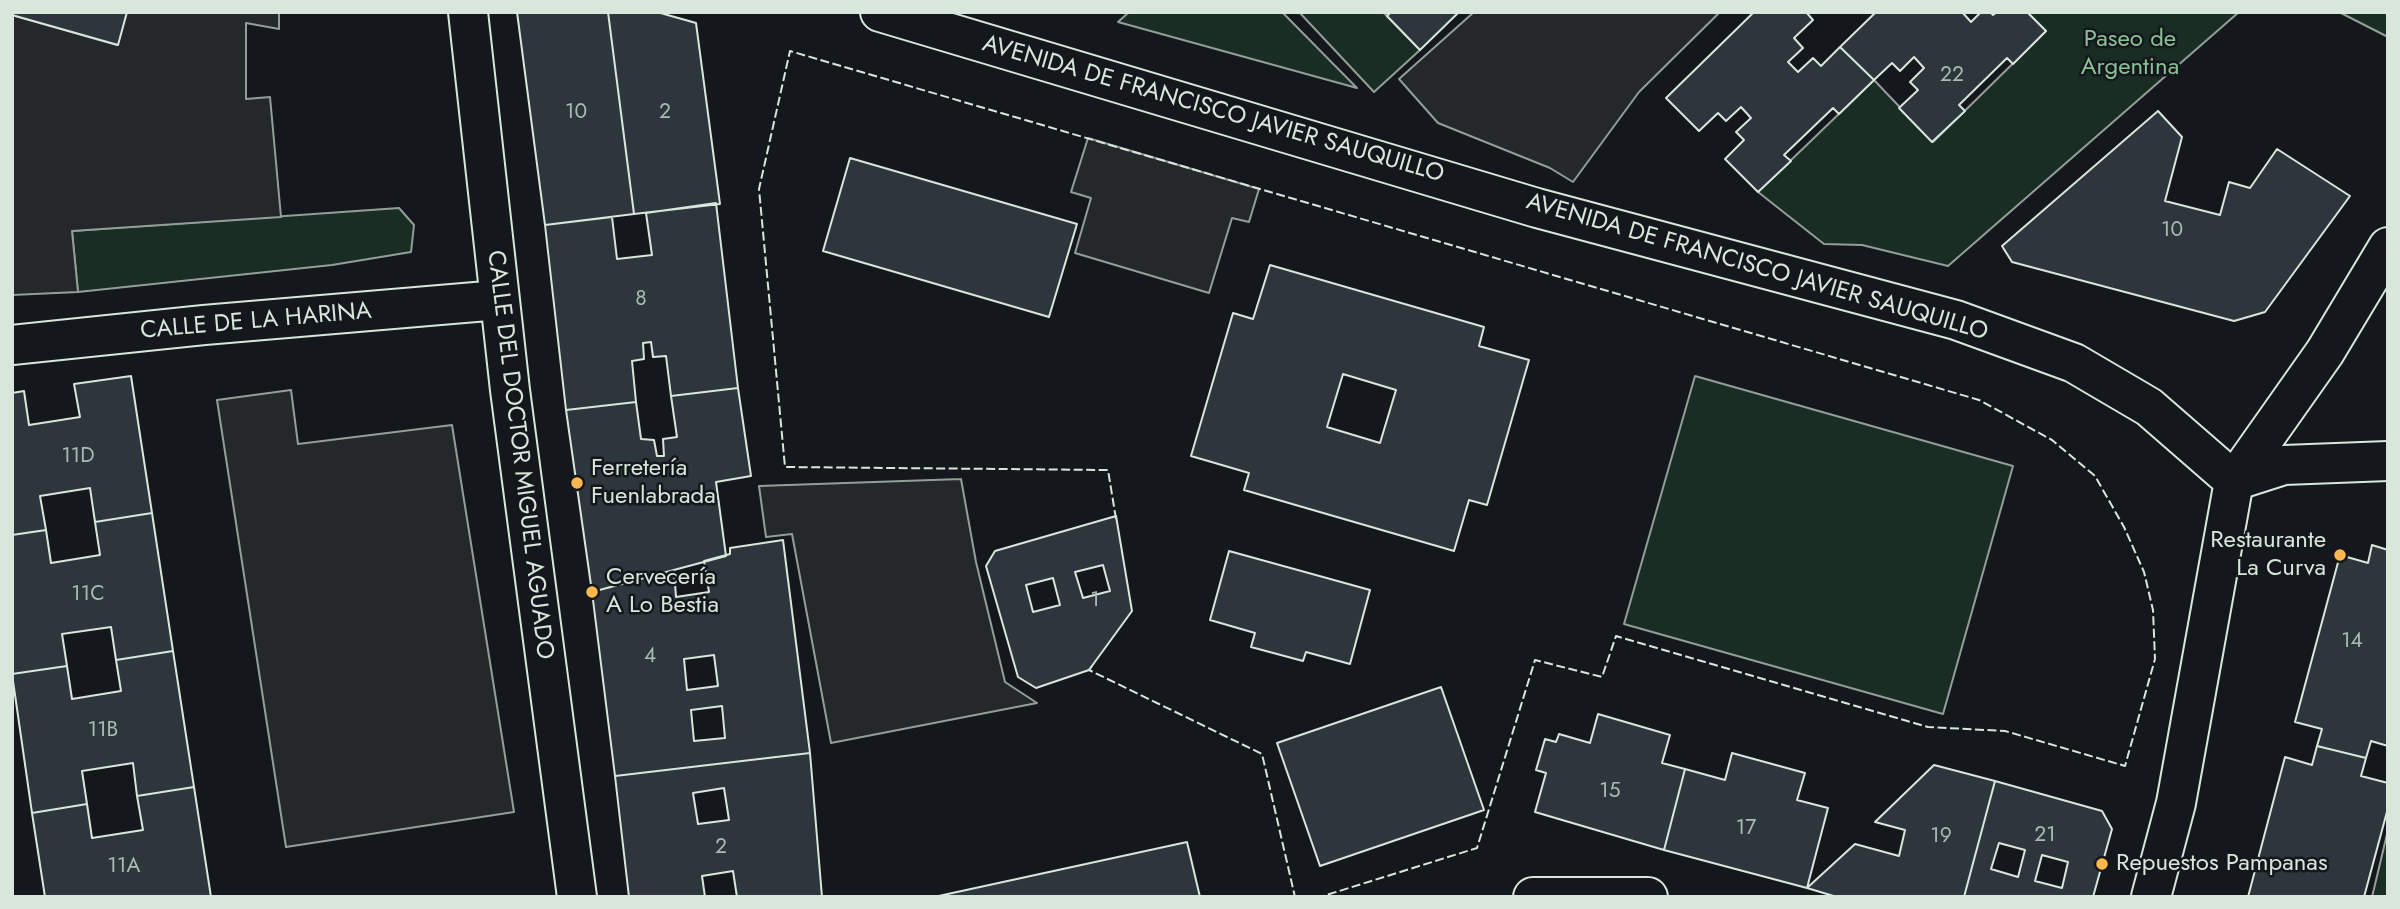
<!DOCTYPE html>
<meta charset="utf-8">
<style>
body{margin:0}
#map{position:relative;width:2400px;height:909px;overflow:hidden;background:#14181c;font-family:Jost,sans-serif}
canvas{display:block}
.frame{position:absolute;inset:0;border:14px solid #d8e6dc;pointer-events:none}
</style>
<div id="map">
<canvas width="2400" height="909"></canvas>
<div class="frame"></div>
</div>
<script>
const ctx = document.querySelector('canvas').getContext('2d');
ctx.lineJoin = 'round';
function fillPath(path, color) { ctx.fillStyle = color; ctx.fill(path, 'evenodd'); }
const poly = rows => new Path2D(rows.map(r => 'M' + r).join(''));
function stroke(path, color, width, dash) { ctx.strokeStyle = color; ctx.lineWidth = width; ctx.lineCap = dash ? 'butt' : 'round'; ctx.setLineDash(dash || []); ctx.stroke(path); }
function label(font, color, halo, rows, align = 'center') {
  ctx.font = font + ' Jost,sans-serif'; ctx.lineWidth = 5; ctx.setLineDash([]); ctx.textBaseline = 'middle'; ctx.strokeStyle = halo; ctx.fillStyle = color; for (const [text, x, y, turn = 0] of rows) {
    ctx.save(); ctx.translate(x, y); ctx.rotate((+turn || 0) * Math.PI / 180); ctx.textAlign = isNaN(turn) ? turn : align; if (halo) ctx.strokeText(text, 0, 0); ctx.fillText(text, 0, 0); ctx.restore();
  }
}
const green = poly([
 [1129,12,1282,12,1357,88,1118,22,1129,12],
 [1299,12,1383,12,1420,50,1374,92,1299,12],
 [2027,12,2239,12,1948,266,1862,245,1824,244,1758,192,1874,80,1933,142,2046,31,2027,12],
 [2339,12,2388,12,2388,37,2339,12],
 [399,208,414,225,411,252,332,265,78,292,72,231,399,208],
 [1695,376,2013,466,1943,714,1624,624,1695,376],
 [2388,830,2388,897,2372,897,2388,830]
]);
fillPath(green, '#1a2d24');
stroke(green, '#939e99', 2);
const parking = poly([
 [127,12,279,12,279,29,246,23,246,99,270,97,281,217,72,231,78,292,12,295,12,15,117,45,127,12],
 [1474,12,1720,12,1639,92,1573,182,1550,168,1438,123,1399,79,1474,12],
 [1088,138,1259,189,1249,222,1232,218,1209,293,1075,253,1091,198,1071,192,1088,138],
 [291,390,298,444,452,425,514,812,286,847,217,400,291,390],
 [961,479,976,562,1005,682,1037,703,831,743,792,534,766,537,759,486,961,479]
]);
fillPath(parking, '#24282b');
stroke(parking, '#939e99', 2);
const building = poly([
 [12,12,127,12,118,45,12,15,12,12],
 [517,12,608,12,634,214,545,225,517,12],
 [608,12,657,12,696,23,720,204,634,214,608,12],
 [1391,12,1459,12,1420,50,1387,16,1391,12],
 [1754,12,1806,12,1813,20,1794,38,1803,48,1788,62,1798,72,1813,58,1821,66,1840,47,1874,80,1839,114,1833,108,1784,155,1791,161,1758,192,1725,159,1744,140,1736,132,1751,118,1741,107,1726,121,1718,113,1699,131,1666,98,1754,12],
 [1876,12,1962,12,1971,22,1981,12,1990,12,1993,15,1997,12,2027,12,2046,31,2013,64,2007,58,1959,105,1965,111,1932,142,1899,108,1918,90,1910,82,1924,68,1914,57,1900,71,1892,63,1874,80,1840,47,1876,12],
 [2158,111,2182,137,2165,201,2220,215,2229,182,2250,188,2277,149,2350,196,2265,312,2234,321,2012,262,2002,246,2158,111],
 [850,158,1077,224,1049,317,823,251,850,158],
 [716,203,738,388,671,396,666,356,653,357,651,342,643,343,644,359,632,361,636,402,566,410,545,225,612,217,617,259,652,255,646,213,716,203],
 [1270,265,1484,327,1479,346,1529,360,1487,505,1469,500,1454,551,1244,490,1249,473,1191,456,1233,313,1253,319,1270,265],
 [1343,374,1396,390,1380,443,1327,427,1343,374],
 [131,376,152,513,95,522,90,488,40,496,46,530,12,535,12,393,24,391,29,425,80,417,74,384,131,376],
 [738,388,751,476,716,482,726,556,592,592,566,410,636,402,641,439,654,440,657,456,664,456,663,439,677,437,671,396,738,388],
 [152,513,173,651,116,660,111,627,62,634,67,666,12,674,12,535,46,530,51,563,100,555,95,522,152,513],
 [1116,516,1132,611,1089,670,1036,688,1018,677,986,566,995,551,1116,516],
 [1103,565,1110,591,1083,598,1075,572,1103,565],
 [1053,578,1060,605,1033,612,1026,585,1053,578],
 [783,540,810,753,615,776,592,592,674,570,676,597,709,592,704,561,730,554,730,548,783,540],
 [714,655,718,686,687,690,684,659,714,655],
 [722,706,725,738,694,741,691,710,722,706],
 [2372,545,2388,550,2388,746,2371,741,2366,758,2317,746,2322,729,2295,722,2340,555,2368,563,2372,545],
 [1229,551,1370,590,1350,664,1306,652,1303,661,1251,647,1255,633,1210,620,1229,551],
 [173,651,194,787,137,796,133,763,82,771,87,804,32,813,12,674,67,666,72,699,121,691,116,660,173,651],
 [1441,687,1484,810,1320,866,1277,743,1441,687],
 [1598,714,1670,735,1662,763,1685,769,1664,850,1535,812,1546,773,1536,770,1545,739,1556,742,1559,734,1590,743,1598,714],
 [2317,746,2366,758,2361,776,2388,783,2388,808,2364,897,2248,897,2285,757,2312,765,2317,746],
 [810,753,822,897,737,897,733,871,702,876,705,897,629,897,615,776,810,753],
 [724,788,729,820,698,824,693,793,724,788],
 [1732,753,1805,773,1797,800,1828,808,1807,888,1664,850,1685,769,1725,780,1732,753],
 [1934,765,1995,781,1964,897,1837,897,1807,888,1855,844,1899,856,1905,830,1875,822,1934,765],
 [1995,781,2102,811,2112,829,2093,897,1964,897,1995,781],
 [1999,843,2025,850,2018,877,1991,869,1999,843],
 [2042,855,2068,862,2062,888,2035,881,2042,855],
 [194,787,211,897,45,897,32,813,87,804,92,838,143,830,137,796,194,787],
 [1187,842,1200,897,934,897,1187,842]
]);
fillPath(building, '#2c363c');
stroke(building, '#d8e6dc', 2);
const street = poly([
 [468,12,510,390,577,897],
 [12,345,204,325,499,300],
 [2234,481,2325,352,2388,247],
 [2234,481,2284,465,2388,461],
 [1533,897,1648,897]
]);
const secondary = poly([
 [880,12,1537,208,1956,320,2074,363,2149,407,2234,481,2176,803,2151,897]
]);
stroke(street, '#d8e6dc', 42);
stroke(secondary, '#d8e6dc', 42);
stroke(street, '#14181c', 38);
stroke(secondary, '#14181c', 38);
stroke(poly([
 [1116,519,1108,470,785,467,759,189,790,51,1979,400,2052,440,2095,476,2124,527,2144,572,2153,610,2155,659,2125,766,2005,731,1928,727,1616,636,1602,677,1535,660,1477,848,1320,897],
 [1092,666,1089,670,1262,754,1295,897]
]), '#d8e6dc', 2, [9, 3.5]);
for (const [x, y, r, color] of [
 [577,483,7,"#ffb74d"],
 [2340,555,7,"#ffb74d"],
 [592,592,7,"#ffb74d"],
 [2102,864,7,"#ffb74d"]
]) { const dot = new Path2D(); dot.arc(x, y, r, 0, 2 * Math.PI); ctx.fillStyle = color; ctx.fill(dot); stroke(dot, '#14181c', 2.5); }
label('21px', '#adbab4', null, [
 ["22",1952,76],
 ["10",576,113],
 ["2",665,113],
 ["10",2172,231],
 ["8",641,300],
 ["11D",78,457],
 ["11C",88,595],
 ["1",1095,601],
 ["14",2352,642],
 ["4",650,657],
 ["11B",103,731],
 ["15",1610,792],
 ["17",1746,829],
 ["21",2045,836],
 ["19",1941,837],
 ["2",721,848],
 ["11A",124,867]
]);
label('24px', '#8ac095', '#14181c', [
 ["Paseo de",2130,40],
 ["Argentina",2130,68]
]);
label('24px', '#d8e6dc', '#14181c', [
 ["AVENIDA DE FRANCISCO JAVIER SAUQUILLO",1213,110,16],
 ["AVENIDA DE FRANCISCO JAVIER SAUQUILLO",1757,268,16],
 ["CALLE DE LA HARINA",256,322,-5],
 ["CALLE DEL DOCTOR MIGUEL AGUADO",519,455,83]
]);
label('24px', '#d8e6dc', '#14181c', [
 ["Ferretería",591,469],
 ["Fuenlabrada",591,497],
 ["Restaurante",2326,541,"right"],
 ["La Curva",2326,569,"right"],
 ["Cervecería",606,578],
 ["A Lo Bestia",606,606],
 ["Repuestos Pampanas",2116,864]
], 'left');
</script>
